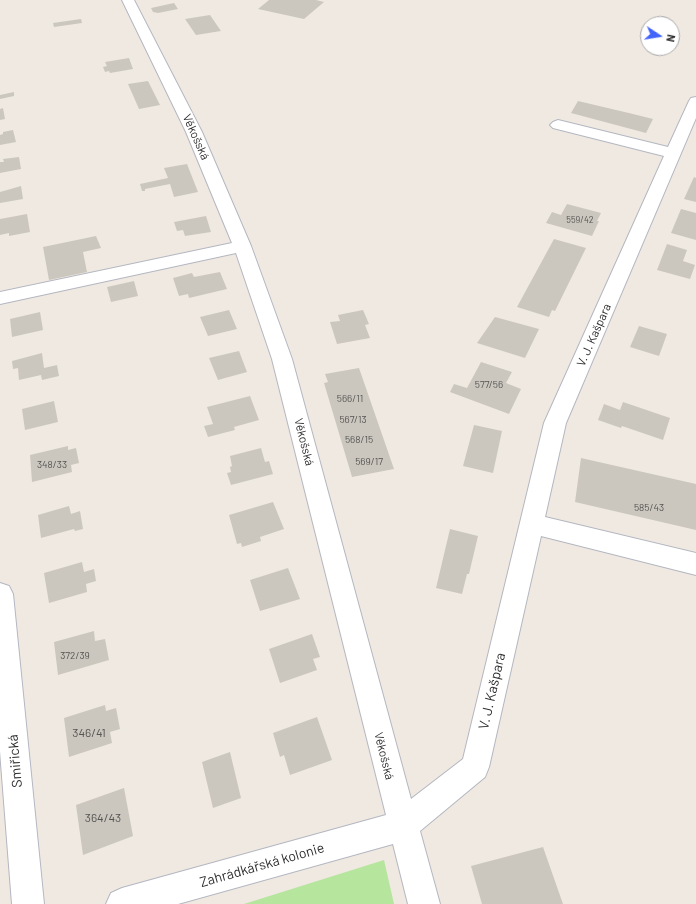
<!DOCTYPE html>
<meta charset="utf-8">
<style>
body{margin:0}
#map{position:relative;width:696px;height:904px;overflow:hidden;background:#efe9e1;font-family:Barlow,sans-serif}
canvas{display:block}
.north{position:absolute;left:640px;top:16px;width:40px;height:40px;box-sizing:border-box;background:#fff;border:1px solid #ababab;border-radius:50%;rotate:102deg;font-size:11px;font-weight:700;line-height:16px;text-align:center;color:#2e2e2e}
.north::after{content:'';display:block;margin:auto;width:14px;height:18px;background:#4264fb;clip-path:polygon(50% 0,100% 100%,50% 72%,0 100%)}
</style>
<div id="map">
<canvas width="696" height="904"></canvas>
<div class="north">N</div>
</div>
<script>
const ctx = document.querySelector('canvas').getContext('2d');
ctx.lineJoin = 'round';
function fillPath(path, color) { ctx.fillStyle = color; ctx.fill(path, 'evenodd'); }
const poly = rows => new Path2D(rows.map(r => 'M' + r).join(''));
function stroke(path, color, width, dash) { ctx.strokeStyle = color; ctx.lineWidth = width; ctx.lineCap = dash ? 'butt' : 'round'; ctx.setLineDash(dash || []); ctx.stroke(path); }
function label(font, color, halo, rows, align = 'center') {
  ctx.font = font + ' Barlow,sans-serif'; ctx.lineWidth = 4; ctx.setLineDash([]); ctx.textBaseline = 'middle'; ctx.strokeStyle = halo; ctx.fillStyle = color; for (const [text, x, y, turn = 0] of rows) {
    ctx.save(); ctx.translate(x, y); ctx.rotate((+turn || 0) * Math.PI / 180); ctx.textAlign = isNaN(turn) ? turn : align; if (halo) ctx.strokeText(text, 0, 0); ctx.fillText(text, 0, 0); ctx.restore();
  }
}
fillPath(poly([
 [384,860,394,904,244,904]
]), '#b6e59e');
fillPath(poly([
 [269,0,316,0,324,2,304,19,258,9],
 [174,3,178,9,158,13,153,12,151,8],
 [210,15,221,31,196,35,185,19],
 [81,19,82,23,54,27,53,23],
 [129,58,133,69,110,73,109,71,105,72,103,67,107,66,105,62],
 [148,81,160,105,139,109,128,84],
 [14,92,14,96,0,99,0,95],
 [578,101,633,114,653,119,646,133,571,113],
 [3,108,5,119,0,120,0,109],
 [13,130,16,142,0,145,0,135,3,134,3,132],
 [19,157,21,169,0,173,0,162,4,162,3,159],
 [187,164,198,192,174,197,170,184,145,189,145,191,142,191,140,184,168,178,164,168],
 [694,177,696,178,696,202,684,199],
 [21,186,23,199,0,203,0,192],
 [567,204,601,213,597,221,599,221,592,236,546,223,552,212,561,215],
 [681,209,696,213,696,240,671,233],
 [27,214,30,232,9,236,9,233,0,235,0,219],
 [206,216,211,232,185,236,183,230,177,231,174,222],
 [96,236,101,248,83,252,87,272,49,280,43,247],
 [554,239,586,248,555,311,552,310,549,317,517,307],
 [667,244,687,250,683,261,695,265,690,279,657,270],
 [220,272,227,289,189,298,188,294,179,296,173,278,192,273,194,277],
 [134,281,138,296,111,302,107,287],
 [229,310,237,329,208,336,200,317],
 [363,310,369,324,365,325,370,338,337,344,330,322,340,321,338,315],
 [40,312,43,330,12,337,10,319],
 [495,317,539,329,525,358,477,343],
 [639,326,667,334,659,356,630,347],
 [239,351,247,372,218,380,209,358],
 [42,353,44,368,57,365,59,376,42,380,41,375,19,380,18,368,13,369,12,361],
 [481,362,512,372,506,383,521,389,509,414,450,392,454,384,467,388],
 [359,368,394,469,352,477,324,383,328,382,325,374],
 [250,396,259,420,234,427,235,430,208,437,204,426,213,424,207,407],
 [54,401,58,422,25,430,22,409],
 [623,402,670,418,663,440,622,426,621,428,598,420,604,404,620,410],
 [474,425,502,431,493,473,463,466],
 [68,446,68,450,76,448,79,463,71,465,72,472,32,482,30,455],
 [261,448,265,462,269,461,273,474,231,485,227,473,231,472,230,467,232,466,230,456],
 [581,458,696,484,696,530,575,502],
 [273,502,284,529,260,537,261,541,242,547,241,543,237,544,229,515],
 [69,506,71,514,80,511,83,529,75,531,74,529,41,538,38,515],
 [450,529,478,536,469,574,467,574,462,594,436,588],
 [82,562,84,572,94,569,96,581,86,584,87,592,49,603,44,573],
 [288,568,300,599,260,611,250,580],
 [94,631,95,641,105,639,109,660,58,675,54,642],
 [312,634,320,657,313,659,317,670,280,683,269,649],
 [105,705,106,711,116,708,120,729,110,732,112,743,69,757,64,718],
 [317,717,332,760,290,775,284,755,280,757,273,733],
 [230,752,241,798,213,808,202,762],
 [124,788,133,836,83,855,76,805],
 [543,847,563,904,482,904,471,866]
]), '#cbc7bf');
const minor = poly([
 [122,0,134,0,202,132,251,246,292,359,411,799,463,759,544,423,664,156,553,128,550,125,553,122,558,120,668,147,689,101,691,98,696,97,696,118,566,423,545,517,696,553,696,575,541,536,489,767,485,777,420,831,440,904,408,904,393,844,178,904,106,904,111,893,122,888,386,815,272,359,236,253,0,304,0,292,232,243,186,132,122,0],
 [0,583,9,586,13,594,44,904,12,904,0,751,0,583]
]);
stroke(minor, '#b4b7c1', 2);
fillPath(minor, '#fff');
label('9px', '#555452', null, [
 ["559/42",580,220]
]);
label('10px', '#555452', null, [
 ["577/56",489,385],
 ["566/11",350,399],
 ["567/13",353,420],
 ["568/15",359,440],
 ["569/17",369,462],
 ["348/33",52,465],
 ["585/43",649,508],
 ["372/39",75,656]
]);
label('12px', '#2e2e2e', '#fff', [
 ["Věkošská",196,137,66],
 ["V. J. Kašpara",594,335,-66],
 ["Věkošská",304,442,76],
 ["Věkošská",384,756,76]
]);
label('12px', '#555452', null, [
 ["346/41",89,733],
 ["364/43",103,818]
]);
label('14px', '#2e2e2e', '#fff', [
 ["V. J. Kašpara",492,691,-77],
 ["Smiřická",15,761,-95],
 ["Zahrádkářská kolonie",262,865,-16]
]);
</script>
